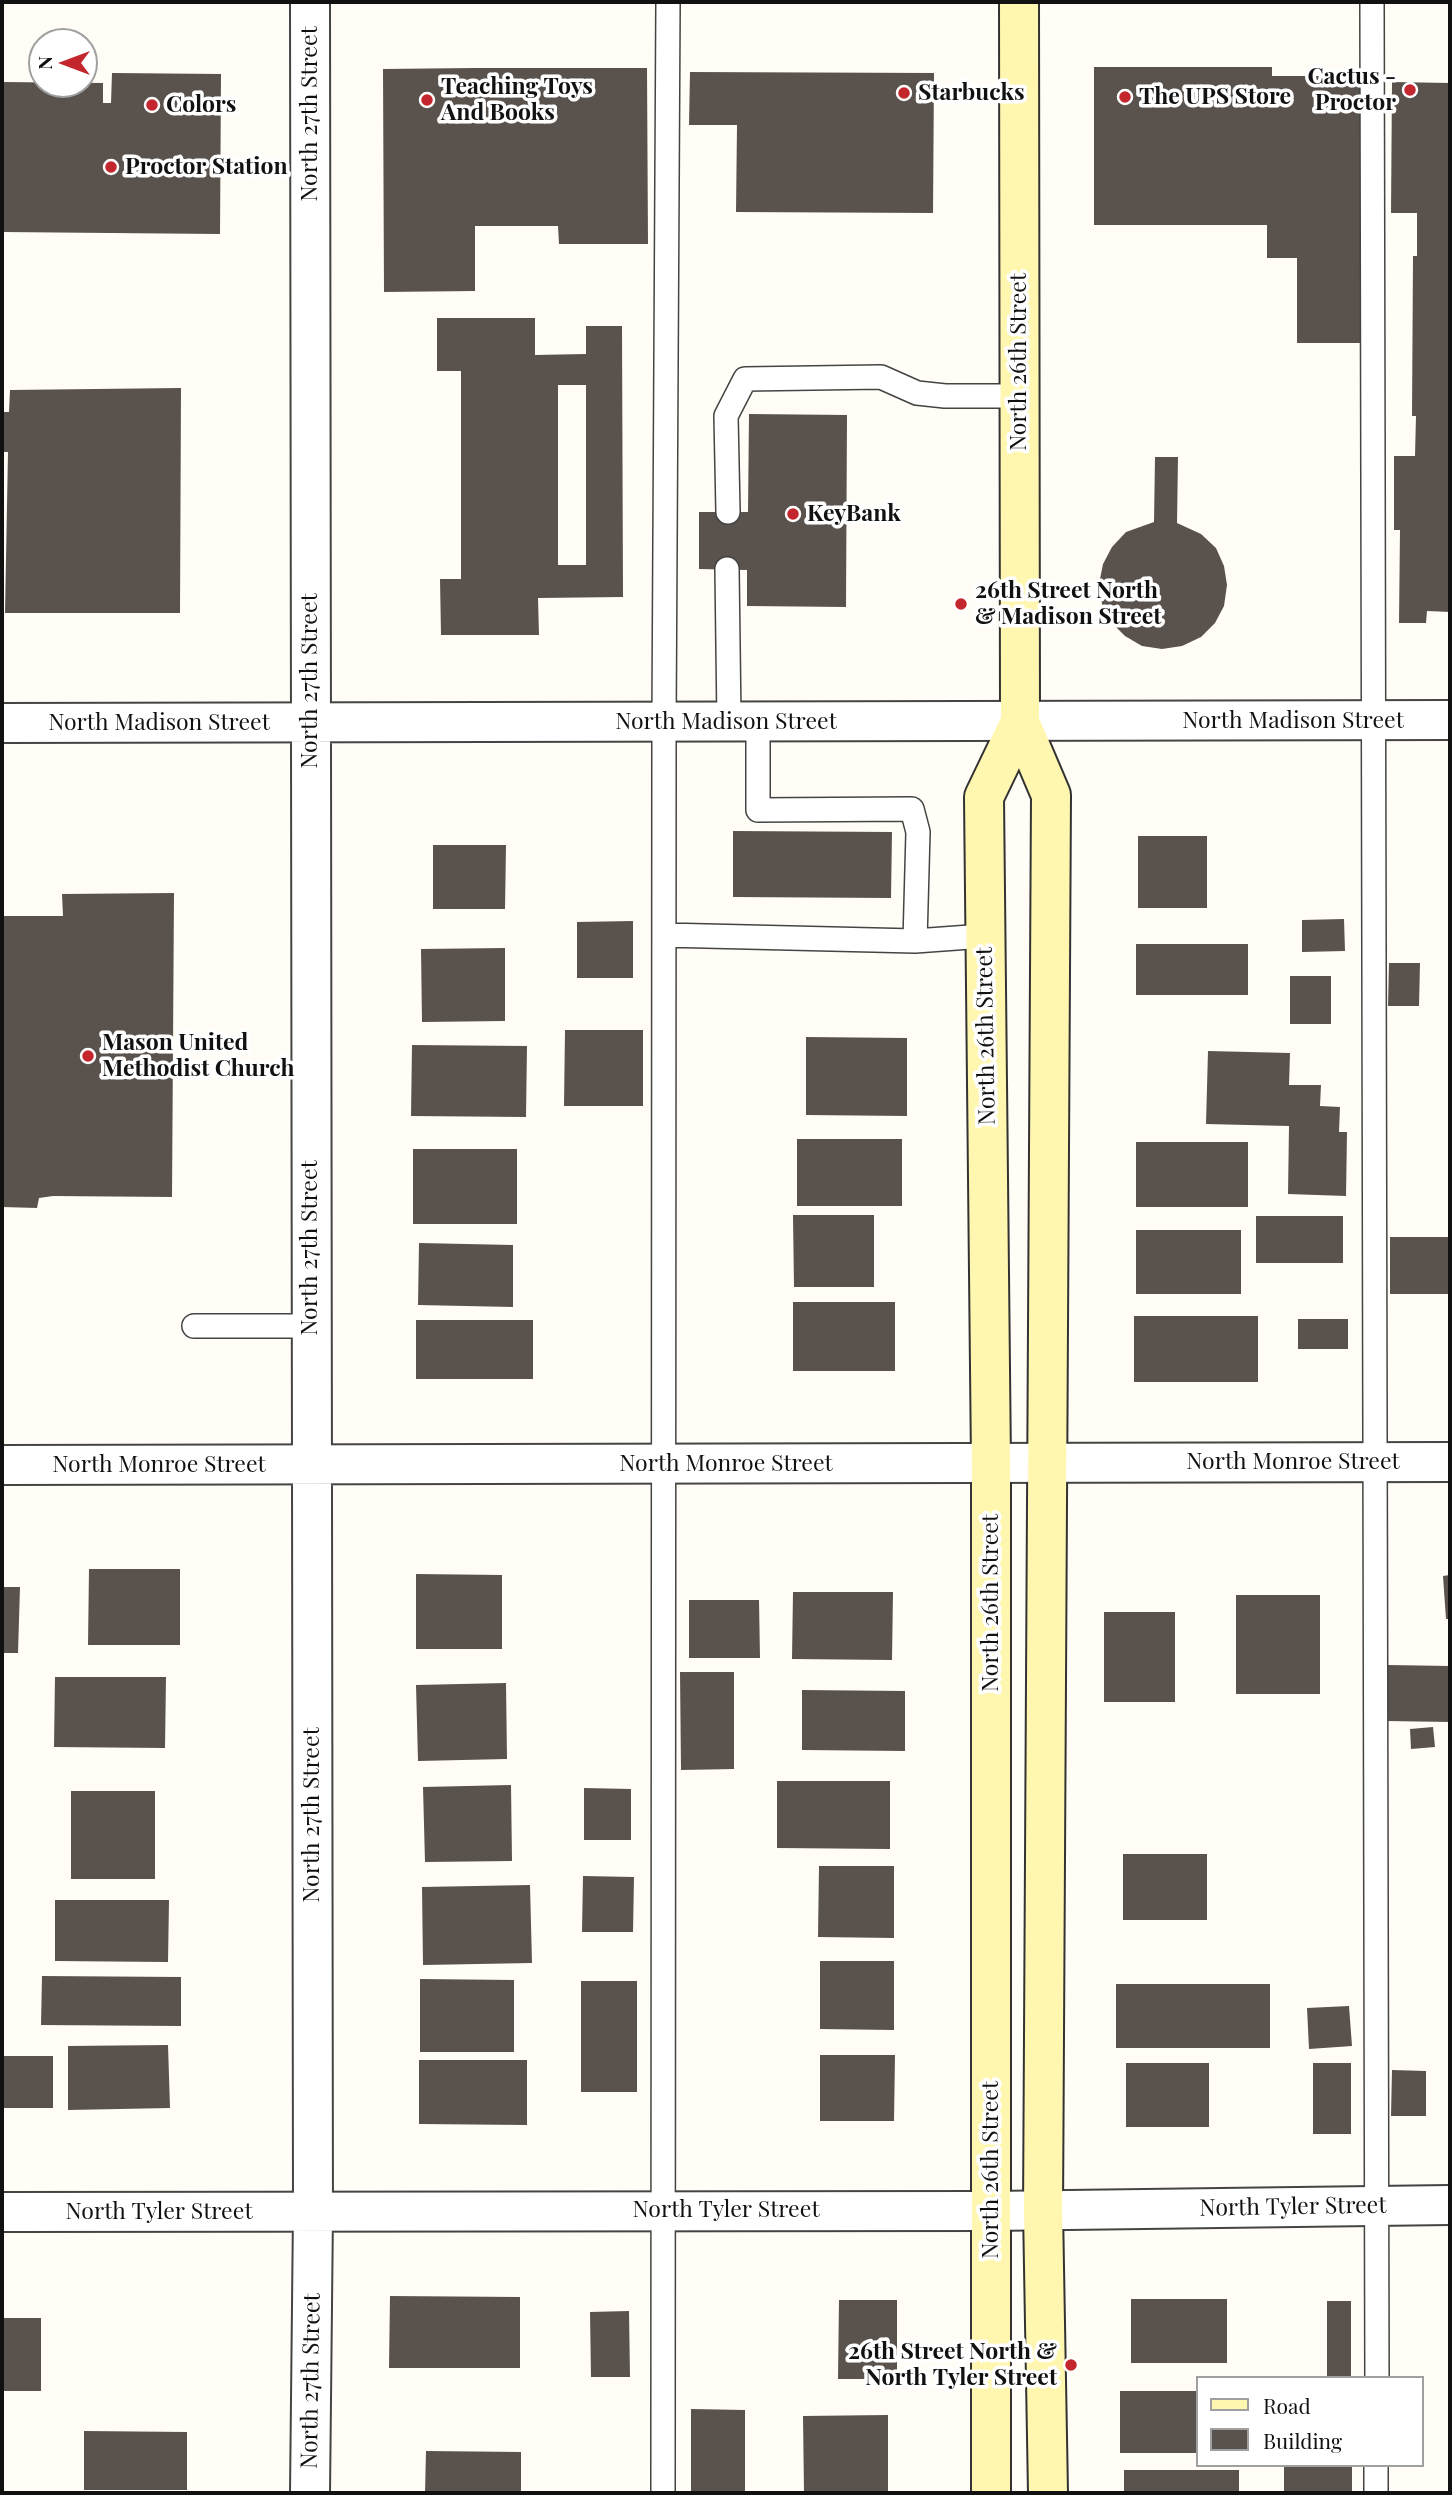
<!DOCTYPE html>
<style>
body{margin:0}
#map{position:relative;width:1452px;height:2495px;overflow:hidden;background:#fffdf5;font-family:"Playfair Display",serif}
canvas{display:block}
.frame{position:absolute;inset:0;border:4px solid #111;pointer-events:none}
.legend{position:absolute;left:1196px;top:2376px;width:228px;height:91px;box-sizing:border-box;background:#fff;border:2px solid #a0a0a0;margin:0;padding:9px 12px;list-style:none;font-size:21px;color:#111}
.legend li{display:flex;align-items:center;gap:14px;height:35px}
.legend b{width:35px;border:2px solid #a0a0a0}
.north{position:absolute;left:28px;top:28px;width:70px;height:70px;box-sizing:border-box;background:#fff;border:2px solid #a0a0a0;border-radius:50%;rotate:270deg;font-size:19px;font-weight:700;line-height:28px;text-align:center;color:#111}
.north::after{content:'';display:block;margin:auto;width:24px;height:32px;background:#c4262e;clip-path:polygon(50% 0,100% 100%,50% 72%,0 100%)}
</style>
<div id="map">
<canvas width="1452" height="2495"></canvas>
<div class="frame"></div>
<ul class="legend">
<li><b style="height:9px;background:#fff6b0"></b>Road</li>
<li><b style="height:19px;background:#5a524d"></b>Building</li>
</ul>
<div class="north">N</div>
</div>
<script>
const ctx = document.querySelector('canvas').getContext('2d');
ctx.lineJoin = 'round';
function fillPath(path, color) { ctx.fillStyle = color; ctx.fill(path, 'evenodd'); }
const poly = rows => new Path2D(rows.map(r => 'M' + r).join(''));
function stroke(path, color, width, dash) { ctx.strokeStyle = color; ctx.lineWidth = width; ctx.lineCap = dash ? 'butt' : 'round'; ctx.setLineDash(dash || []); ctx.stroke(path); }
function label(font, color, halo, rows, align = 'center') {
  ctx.font = font + ' "Playfair Display",serif'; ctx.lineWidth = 7; ctx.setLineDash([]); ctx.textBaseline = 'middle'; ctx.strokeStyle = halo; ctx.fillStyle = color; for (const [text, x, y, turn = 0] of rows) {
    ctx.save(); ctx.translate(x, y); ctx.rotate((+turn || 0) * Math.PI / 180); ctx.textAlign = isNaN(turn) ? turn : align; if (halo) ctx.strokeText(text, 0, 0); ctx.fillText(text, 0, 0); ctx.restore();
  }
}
fillPath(poly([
 [1094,67,1272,67,1272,76,1360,76,1360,343,1297,343,1297,258,1267,258,1267,225,1094,225],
 [474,68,647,68,648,244,559,244,558,226,475,226,475,291,384,292,383,69],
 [690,72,934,73,933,213,736,212,737,125,689,125],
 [112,73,221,74,220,234,2,232,2,82,103,83,103,103,111,103],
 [1392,82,1450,83,1450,612,1427,611,1426,623,1399,623,1400,530,1394,530,1394,456,1415,456,1416,416,1412,416,1413,256,1417,256,1417,213,1391,213],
 [437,318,535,318,535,355,586,354,586,326,622,326,623,597,538,598,539,635,441,635,440,579,461,579,461,371,437,371],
 [558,385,586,385,586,565,558,565],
 [181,388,180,613,5,613,8,452,2,452,2,412,9,412,10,390],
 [749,414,847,415,846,607,747,606,747,570,699,569,699,512,748,512],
 [1155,457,1178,457,1177,523,1201,534,1216,548,1224,566,1227,585,1224,606,1215,623,1201,637,1182,646,1162,649,1142,646,1125,636,1111,622,1102,604,1099,584,1103,564,1112,547,1126,532,1154,522],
 [733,831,892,832,891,898,733,897],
 [1138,836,1207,836,1207,908,1138,908],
 [433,845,506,845,505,909,433,909],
 [174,893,172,1197,53,1196,39,1198,37,1208,2,1207,2,916,63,916,62,894],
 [1344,919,1345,951,1302,952,1302,920],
 [633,921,633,978,577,978,577,922],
 [1136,944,1248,944,1248,995,1136,995],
 [505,948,505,1021,422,1022,421,949],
 [1389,963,1420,963,1419,1006,1388,1006],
 [1290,976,1331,976,1331,1024,1290,1024],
 [565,1030,643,1030,643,1106,564,1106],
 [806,1037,907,1038,907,1116,806,1115],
 [412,1045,527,1046,526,1117,411,1116],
 [1208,1051,1290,1053,1289,1085,1321,1085,1320,1106,1340,1107,1339,1132,1347,1132,1346,1196,1288,1194,1289,1126,1206,1124],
 [797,1139,902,1139,902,1206,797,1206],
 [1136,1142,1248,1142,1248,1207,1136,1207],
 [413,1149,517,1149,517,1224,413,1224],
 [793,1215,874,1215,874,1287,794,1287],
 [1256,1216,1343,1216,1343,1263,1256,1263],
 [1136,1230,1241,1230,1241,1294,1136,1294],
 [1390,1237,1450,1237,1450,1294,1390,1294],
 [419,1243,513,1245,513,1307,418,1305],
 [793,1302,895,1302,895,1371,793,1371],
 [1134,1316,1258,1316,1258,1382,1134,1382],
 [1298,1319,1348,1319,1348,1349,1298,1349],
 [416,1320,533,1320,533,1379,416,1379],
 [89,1569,180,1569,180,1645,88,1645],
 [416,1574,502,1575,502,1649,416,1649],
 [1450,1575,1450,1619,1446,1619,1443,1576],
 [2,1587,20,1587,18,1653,2,1653],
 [793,1592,893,1592,892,1660,792,1659],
 [1236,1595,1320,1595,1320,1694,1236,1694],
 [689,1600,759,1600,760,1658,689,1658],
 [1104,1612,1175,1612,1175,1702,1104,1702],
 [1388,1665,1450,1666,1450,1722,1387,1721],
 [680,1672,734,1672,734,1769,681,1770],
 [55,1677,166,1677,165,1748,54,1747],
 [506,1683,507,1759,418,1761,416,1685],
 [802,1690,905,1691,905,1751,802,1750],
 [1433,1727,1435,1747,1411,1749,1410,1729],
 [777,1781,890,1781,890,1849,777,1848],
 [511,1785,512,1861,425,1862,423,1787],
 [584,1788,631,1789,631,1840,584,1840],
 [71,1791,155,1791,155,1879,71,1879],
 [1123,1854,1207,1854,1207,1920,1123,1920],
 [819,1866,894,1866,894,1938,818,1937],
 [583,1876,634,1877,633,1932,582,1932],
 [530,1885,532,1963,423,1965,422,1887],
 [55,1900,169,1900,168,1962,55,1961],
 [820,1961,894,1961,894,2030,820,2029],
 [42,1976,181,1977,181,2026,41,2025],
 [420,1979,514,1980,514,2052,420,2052],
 [581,1981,637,1981,637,2092,581,2092],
 [1116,1984,1270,1984,1270,2048,1116,2048],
 [1349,2006,1352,2046,1309,2049,1307,2008],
 [168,2045,170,2108,68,2110,68,2046],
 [820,2055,895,2055,894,2121,820,2121],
 [2,2056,53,2056,53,2108,2,2108],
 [419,2060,527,2060,527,2125,419,2124],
 [1126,2063,1209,2063,1209,2127,1126,2127],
 [1313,2063,1351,2063,1351,2134,1313,2134],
 [1392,2070,1426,2071,1426,2116,1391,2116],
 [390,2296,520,2297,520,2368,389,2368],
 [1131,2299,1227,2299,1227,2363,1131,2363],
 [839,2300,897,2300,897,2379,838,2379],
 [1327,2301,1351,2301,1351,2377,1327,2377],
 [629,2311,630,2377,591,2377,590,2312],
 [2,2318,41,2318,41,2391,2,2391],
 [1120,2391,1198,2391,1198,2453,1120,2453],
 [691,2409,745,2410,745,2493,691,2493],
 [888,2415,888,2493,804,2493,803,2416],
 [84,2431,187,2432,187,2490,84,2490],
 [426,2451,521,2452,521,2493,425,2493],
 [1284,2465,1352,2465,1352,2493,1284,2493],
 [1124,2470,1239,2470,1239,2493,1124,2493]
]), '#5a524d');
const lane = poly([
 [1372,2,1377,2378],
 [728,512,726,416,745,379,881,377,917,393,945,396,1018,396],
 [727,569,729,722],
 [758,722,758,810,912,809,918,832,915,941],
 [664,935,915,941,984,936],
 [194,1326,310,1326],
 [663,2493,664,722,668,2],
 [1376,2493,1376,2465]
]);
const street = poly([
 [2,723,1450,720],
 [2,1465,1450,1462],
 [2,2212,991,2211,1450,2205],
 [310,2493,313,2211,310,2]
]);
const secondary = poly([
 [1019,2,1020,722,1051,795,1043,2210,1048,2493],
 [991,2493,991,1463,984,797,1020,722]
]);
stroke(lane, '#444', 26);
stroke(street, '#444', 42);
stroke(secondary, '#333', 42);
stroke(lane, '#fff', 23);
stroke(street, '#fff', 38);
stroke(secondary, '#fff6b0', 38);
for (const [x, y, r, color] of [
 [1410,90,7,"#c4262e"],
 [904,93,7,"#c4262e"],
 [1125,97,7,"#c4262e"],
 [427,100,7,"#c4262e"],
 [152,105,7,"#c4262e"],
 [111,167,7,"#c4262e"],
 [793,514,7,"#c4262e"],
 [961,604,7,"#c4262e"],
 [88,1056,7,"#c4262e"],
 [1071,2365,7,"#c4262e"]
]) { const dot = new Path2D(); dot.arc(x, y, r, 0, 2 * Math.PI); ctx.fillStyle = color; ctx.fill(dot); stroke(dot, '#fff', 2.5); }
label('bold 23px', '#111', '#fff', [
 ["Cactus -",1396,77,"right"],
 ["Proctor",1396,103,"right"],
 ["Teaching Toys",441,87],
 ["And Books",441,113],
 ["Starbucks",918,93],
 ["The UPS Store",1139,97],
 ["Colors",166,105],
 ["Proctor Station",125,167],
 ["KeyBank",807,514],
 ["26th Street North",975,591],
 ["& Madison Street",975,617],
 ["Mason United",102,1043],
 ["Methodist Church",102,1069],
 ["26th Street North &",1057,2352,"right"],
 ["North Tyler Street",1057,2378,"right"]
], 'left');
label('23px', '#111', '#fff', [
 ["North 27th Street",310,114,-90],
 ["North 26th Street",1019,362,-90],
 ["North 27th Street",310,681,-90],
 ["North Madison Street",1293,721],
 ["North Madison Street",726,722],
 ["North Madison Street",159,723],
 ["North 26th Street",986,1036,-91],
 ["North 27th Street",310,1248,-90],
 ["North Monroe Street",1293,1462],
 ["North Monroe Street",726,1464],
 ["North Monroe Street",159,1465],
 ["North 26th Street",991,1603,-90],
 ["North 27th Street",312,1815,-90],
 ["North 26th Street",991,2170,-90],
 ["North Tyler Street",1293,2207,-1],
 ["North Tyler Street",726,2210],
 ["North Tyler Street",159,2212],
 ["North 27th Street",311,2381,-89]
]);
</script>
